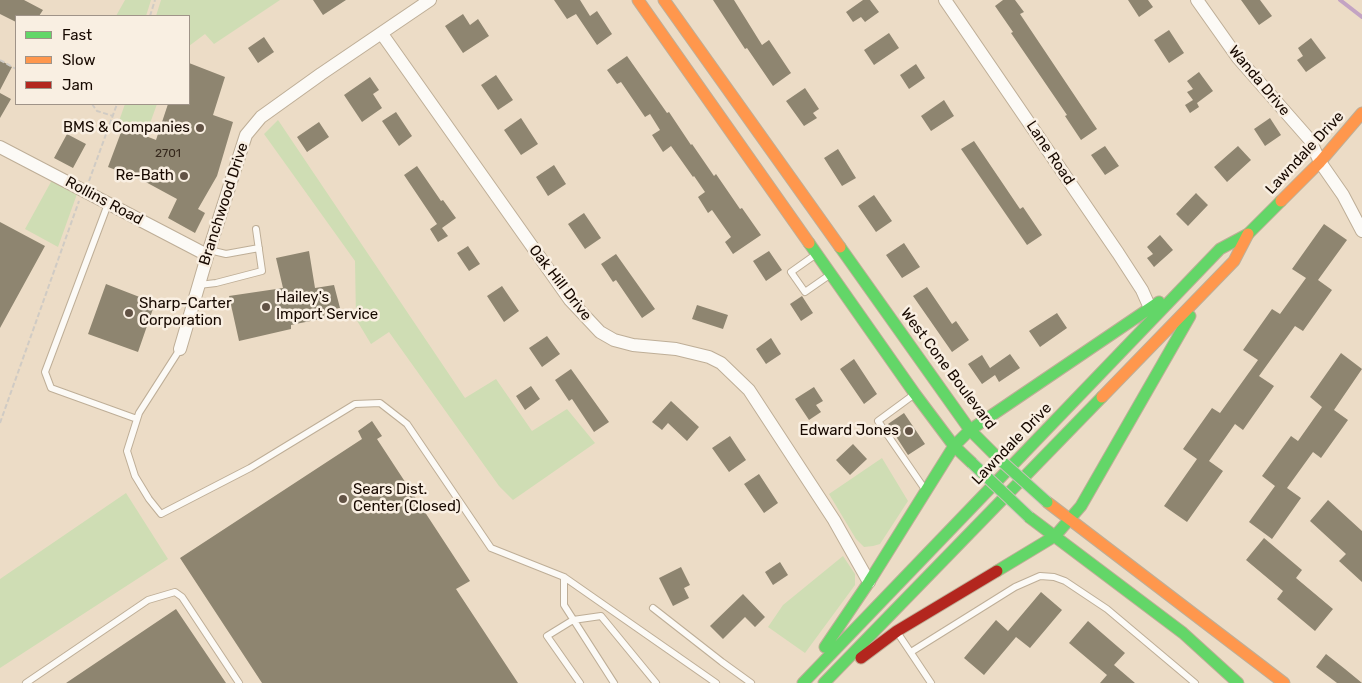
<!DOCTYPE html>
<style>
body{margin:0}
#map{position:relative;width:1362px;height:683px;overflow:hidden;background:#ecdcc6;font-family:Rubik,sans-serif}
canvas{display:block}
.legend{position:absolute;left:15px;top:15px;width:175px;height:90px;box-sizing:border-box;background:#f9efe2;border:1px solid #9f9388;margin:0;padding:6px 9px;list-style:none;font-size:15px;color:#170900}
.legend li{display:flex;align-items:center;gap:10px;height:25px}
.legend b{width:25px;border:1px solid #9f9388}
</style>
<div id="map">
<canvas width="1362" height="683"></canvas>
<ul class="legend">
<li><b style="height:6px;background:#63d668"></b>Fast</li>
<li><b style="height:6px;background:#ff974d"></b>Slow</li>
<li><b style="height:6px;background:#b3261e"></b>Jam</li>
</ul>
</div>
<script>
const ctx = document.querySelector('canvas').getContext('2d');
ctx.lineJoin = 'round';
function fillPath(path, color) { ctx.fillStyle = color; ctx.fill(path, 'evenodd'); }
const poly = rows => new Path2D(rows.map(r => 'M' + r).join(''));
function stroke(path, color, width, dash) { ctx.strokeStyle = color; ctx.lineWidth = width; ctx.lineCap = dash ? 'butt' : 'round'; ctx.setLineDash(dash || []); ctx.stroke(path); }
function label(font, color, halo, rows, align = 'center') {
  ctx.font = font + ' Rubik,sans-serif'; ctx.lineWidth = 5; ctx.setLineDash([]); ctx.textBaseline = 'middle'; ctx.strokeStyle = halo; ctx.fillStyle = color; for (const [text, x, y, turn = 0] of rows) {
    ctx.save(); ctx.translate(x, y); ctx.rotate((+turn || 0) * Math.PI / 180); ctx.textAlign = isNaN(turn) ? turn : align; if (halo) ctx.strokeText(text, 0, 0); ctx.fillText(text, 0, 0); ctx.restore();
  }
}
fillPath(poly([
 [125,0,151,0,146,16,116,16],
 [161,0,280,0,214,44,205,34,189,46,189,16,156,16],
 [125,104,157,104,148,129,119,121],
 [278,120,465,398,496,379,532,431,567,409,595,443,513,500,499,486,389,332,371,344,356,319,355,261,264,134],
 [52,180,77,194,58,247,25,229],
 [882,458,908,501,880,544,873,546,864,547,856,539,829,494],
 [126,493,168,559,0,668,0,579],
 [843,556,855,574,855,585,805,653,768,627,783,605]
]), '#cfddb4');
stroke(poly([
 [1340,0,1362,17]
]), '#c3a3c3', 4);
fillPath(poly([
 [0,0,24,0,43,10,39,16,16,16,16,22,0,14],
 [313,0,346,0,323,15],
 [554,0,580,0,590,16,597,11,612,34,597,45,576,14,567,19],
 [713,0,734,0,762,45,769,40,791,73,773,86,747,48,745,49],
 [863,0,870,0,879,12,865,22,861,17,853,22,846,12],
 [1003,0,1015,0,1024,12,1020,14,1097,129,1081,140,1065,116,1067,115,1011,33,1013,32,995,6],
 [1128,0,1148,0,1153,7,1139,17],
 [1241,0,1260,0,1272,16,1259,25],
 [463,14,470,25,478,19,489,36,463,53,445,26],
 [1169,30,1184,53,1169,63,1154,40],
 [889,33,899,48,874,65,864,50],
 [264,37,274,52,258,63,248,48],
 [1311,38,1326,58,1306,72,1297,60,1303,56,1298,48],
 [627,56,667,113,669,112,691,145,692,144,714,176,716,174,740,209,742,208,761,235,733,254,725,242,731,237,712,210,708,213,698,197,705,192,694,176,693,177,671,146,663,152,652,135,660,130,650,114,645,117,621,82,617,84,607,70],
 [0,60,12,67,0,90],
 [189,63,225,77,213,115,233,122,217,176,198,209,205,213,195,233,168,218,177,199,142,180,108,167,123,127,156,140,168,104,189,104],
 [916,64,925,78,909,89,900,75],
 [1199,72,1213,91,1197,103,1199,107,1190,113,1185,105,1193,100,1187,92,1193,89,1187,81],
 [496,75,513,100,498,110,481,85],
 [370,77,379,90,373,94,382,108,362,122,344,95],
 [805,88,819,109,813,113,817,118,804,126,786,101],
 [0,93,11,99,0,118],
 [944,100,954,116,931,131,921,116],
 [396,112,412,136,399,146,382,121],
 [521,118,538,144,521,155,504,130],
 [1270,118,1281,135,1265,146,1254,129],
 [319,122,329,137,307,152,297,137],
 [67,134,86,144,73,168,54,158],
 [974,141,1020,209,1023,207,1042,235,1027,245,961,149],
 [1105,146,1119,166,1105,175,1091,155],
 [1238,146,1251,160,1227,182,1214,167],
 [838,149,856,178,842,186,824,158],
 [554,165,566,184,548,196,536,177],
 [417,166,441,201,443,200,456,218,442,228,448,236,438,242,430,229,437,224,404,175],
 [1196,193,1208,205,1188,226,1176,214],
 [874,195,892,221,876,232,858,206],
 [584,213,601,238,585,249,568,224],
 [0,222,45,246,0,328],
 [1324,224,1347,240,1318,280,1332,290,1303,331,1295,326,1259,376,1274,386,1243,430,1235,424,1209,461,1223,471,1187,522,1164,506,1197,459,1183,449,1212,408,1220,413,1258,360,1243,350,1272,309,1280,314,1306,278,1292,269],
 [1160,235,1173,250,1154,267,1147,258,1153,254,1147,247],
 [904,243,920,267,902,278,886,255],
 [468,246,480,264,469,271,457,253],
 [309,251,315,288,334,285,340,308,324,311,325,318,291,325,291,329,239,341,229,296,283,288,276,258],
 [769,251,782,270,766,281,753,261],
 [616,254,655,309,642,318,616,280,613,282,601,264],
 [106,284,155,303,138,352,88,334],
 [502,286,519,311,504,322,487,296],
 [927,287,952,324,956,321,969,340,952,352,913,296],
 [802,296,813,313,801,321,790,304],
 [697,305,728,315,723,329,692,319],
 [1057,313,1067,328,1040,347,1029,331],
 [547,336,560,354,542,367,529,348],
 [771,338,781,354,766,364,756,349],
 [1341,353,1362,369,1334,410,1348,420,1321,458,1313,452,1287,488,1301,498,1272,539,1249,522,1275,486,1262,476,1291,436,1298,441,1322,407,1310,397],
 [1010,354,1020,368,999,382,995,375,982,384,968,364,982,355,990,368],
 [854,359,877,394,864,404,840,369],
 [571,369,609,422,594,432,572,399,569,401,555,380],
 [531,386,540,399,525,410,516,396],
 [814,387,823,401,816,405,821,412,809,420,795,399],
 [671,401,699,427,687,441,668,423,662,430,652,422],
 [904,413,925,444,908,455,888,424],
 [372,421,382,436,377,439,470,581,456,589,518,683,262,683,180,558,362,439,358,431],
 [730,436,746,460,729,472,712,448],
 [853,444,867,459,850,475,836,460],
 [759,474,778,503,764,513,744,484],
 [1328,500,1362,531,1362,582,1339,561,1346,554,1310,521],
 [1264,538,1302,570,1296,578,1333,609,1315,631,1277,599,1283,591,1246,560],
 [780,562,788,575,773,585,765,572],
 [681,567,690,585,684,588,689,598,673,606,659,578],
 [1041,592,1062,610,1030,648,1016,637,984,675,964,658,996,620,1008,631],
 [743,594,765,617,755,627,745,617,723,639,710,626],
 [176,609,226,683,66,683],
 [1088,621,1125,653,1114,665,1135,683,1100,683,1107,675,1069,643],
 [1326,654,1345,669,1362,683,1337,683,1316,667]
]), '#8e8570');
const lane = poly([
 [108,204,45,372,51,388,137,419],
 [209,250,226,254,259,248],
 [815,255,791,272,805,292,828,276],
 [199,285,216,283,262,271,256,229],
 [180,349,139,413,127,451,135,476,149,499,161,514,250,468,355,404,380,403,407,424,491,548,564,577,716,683],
 [912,396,878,421,924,488],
 [564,577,564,605,614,683],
 [653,608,722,662,751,683],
 [897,632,931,683],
 [911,652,1015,587,1040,576,1054,577,1065,581,1107,609,1195,683],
 [26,683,148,600,175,592,182,597,239,683],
 [580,683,547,636,573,620,601,616,656,683]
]);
const street = poly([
 [945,0,1118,253,1142,290,1150,308],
 [1197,0,1238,58,1310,140,1320,162,1343,195,1362,231],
 [382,34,570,300,600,332,614,340,633,345,676,349,709,357,721,363,749,390,834,520,869,582],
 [0,147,207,255],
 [180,349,209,250,246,135,261,117,321,74,430,0]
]);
const fast = poly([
 [809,243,915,394,954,446,972,463],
 [840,247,970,430,998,458],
 [1029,517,1183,633,1238,683],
 [997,571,1055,536,1081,506,1190,316],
 [825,647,869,582,954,446,970,430,1159,302],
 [803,683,1220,249,1248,234,1281,201],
 [824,683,1102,397]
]);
const slow = poly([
 [638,0,809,243],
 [664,0,840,247],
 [1281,201,1320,162,1362,113],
 [1102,397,1234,261,1248,234],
 [1047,502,1284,683]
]);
const jam = poly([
 [861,658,897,631,997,571]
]);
stroke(lane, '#beae97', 8);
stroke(street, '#beae97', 14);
stroke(fast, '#beae97', 13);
stroke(slow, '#beae97', 13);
stroke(jam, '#beae97', 13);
stroke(poly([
 [150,16,155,0],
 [0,60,16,69],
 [92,104,97,111,113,116],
 [89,181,117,104],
 [0,423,79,201]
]), '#d0cbc4', 2, [5, 2.5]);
stroke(lane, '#fcfaf6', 6);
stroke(street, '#fcfaf6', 12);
stroke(fast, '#63d668', 11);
stroke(slow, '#ff974d', 11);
stroke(jam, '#b3261e', 11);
const fastBridge = poly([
 [998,458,1047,502],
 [972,463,1029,517]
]);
stroke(fastBridge, '#c9c1b7', 13, []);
stroke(fastBridge, '#63d668', 11);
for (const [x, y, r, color] of [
 [200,128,5,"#625345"],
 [184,176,5,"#625345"],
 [266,307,5,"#625345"],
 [129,313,5,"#625345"],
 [909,431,5,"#625345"],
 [343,499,5,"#625345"]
]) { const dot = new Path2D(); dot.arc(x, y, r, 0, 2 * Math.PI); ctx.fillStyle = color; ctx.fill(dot); stroke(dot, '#f9efe2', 2); }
label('12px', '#35281c', null, [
 ["2701",168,154]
]);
label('15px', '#170900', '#f9efe2', [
 ["Wanda Drive",1259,81,50],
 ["Lane Road",1050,153,56],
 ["Lawndale Drive",1305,153,-47],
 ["Rollins Road",104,201,28],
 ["Branchwood Drive",224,204,-72],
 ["Oak Hill Drive",560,283,52],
 ["West Cone Boulevard",948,369,53],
 ["Lawndale Drive",1012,444,-46]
]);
label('15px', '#170900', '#f9efe2', [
 ["BMS & Companies",190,128],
 ["Re-Bath",174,176],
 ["Hailey's",276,298,"left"],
 ["Import Service",276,315,"left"],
 ["Sharp-Carter",139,304,"left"],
 ["Corporation",139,321,"left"],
 ["Edward Jones",899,431],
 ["Sears Dist.",353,490,"left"],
 ["Center (Closed)",353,507,"left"]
], 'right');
</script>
